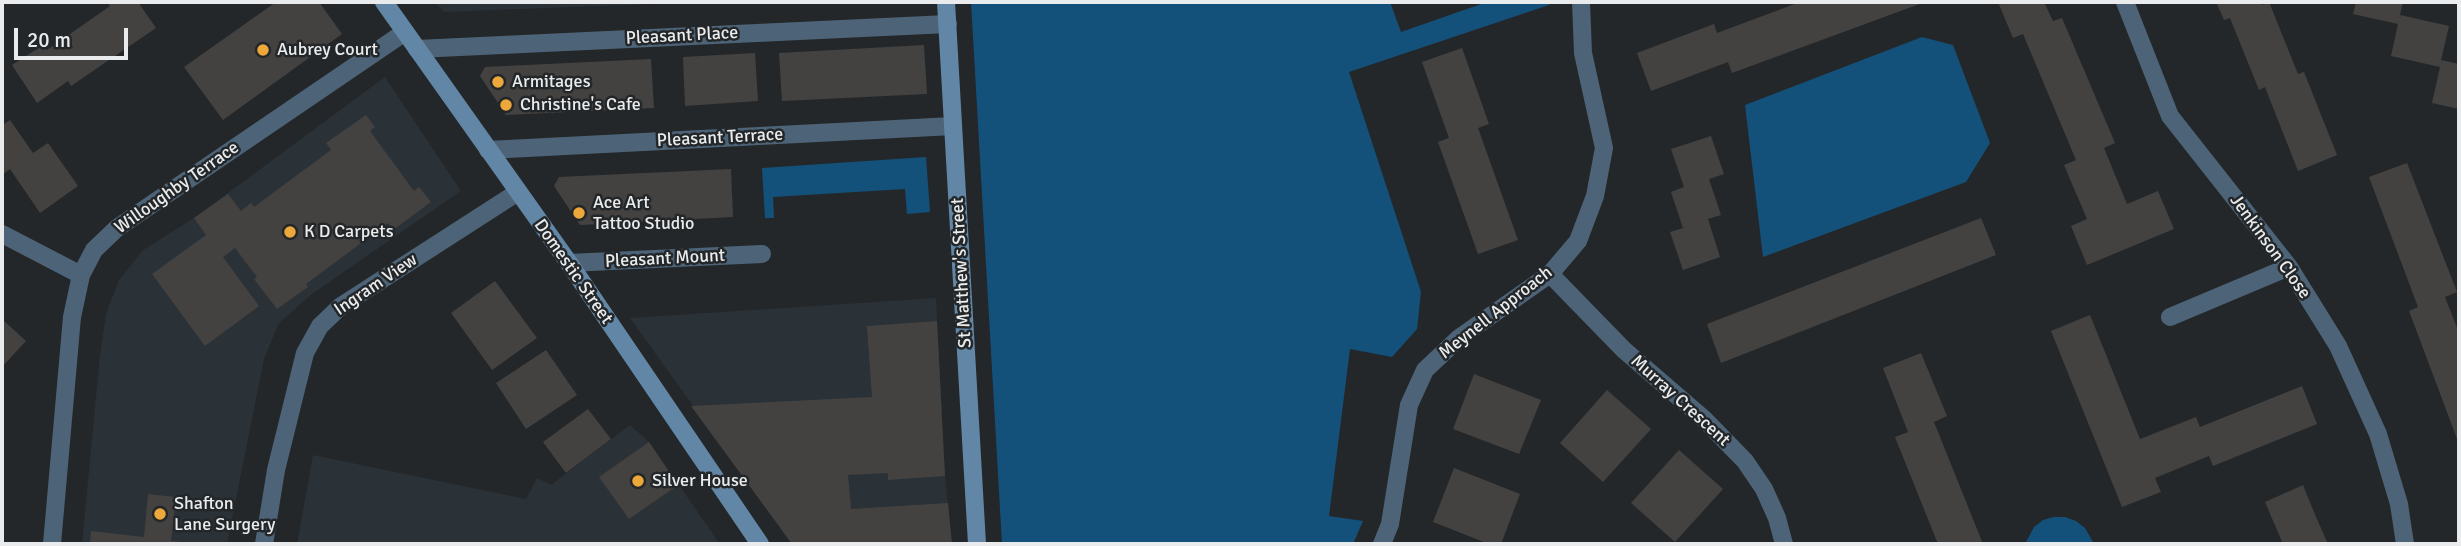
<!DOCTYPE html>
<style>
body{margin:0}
#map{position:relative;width:2461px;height:546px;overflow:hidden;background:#242729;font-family:Signika,sans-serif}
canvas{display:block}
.frame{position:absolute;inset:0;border:4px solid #e9ebec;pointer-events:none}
.scale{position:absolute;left:14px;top:28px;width:114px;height:32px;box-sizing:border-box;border:4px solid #e9ebec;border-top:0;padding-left:9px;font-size:21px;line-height:24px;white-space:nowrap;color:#e9ebec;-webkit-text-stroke:5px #242729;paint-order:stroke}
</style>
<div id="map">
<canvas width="2461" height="546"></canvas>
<div class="frame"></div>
<div class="scale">20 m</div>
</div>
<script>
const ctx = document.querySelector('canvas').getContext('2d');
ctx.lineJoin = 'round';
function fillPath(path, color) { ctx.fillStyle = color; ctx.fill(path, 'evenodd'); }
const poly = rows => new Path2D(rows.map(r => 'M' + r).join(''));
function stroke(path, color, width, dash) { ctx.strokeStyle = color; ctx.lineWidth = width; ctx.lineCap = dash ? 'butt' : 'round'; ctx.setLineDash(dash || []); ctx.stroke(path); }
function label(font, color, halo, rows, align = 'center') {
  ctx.font = font + ' Signika,sans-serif'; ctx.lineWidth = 5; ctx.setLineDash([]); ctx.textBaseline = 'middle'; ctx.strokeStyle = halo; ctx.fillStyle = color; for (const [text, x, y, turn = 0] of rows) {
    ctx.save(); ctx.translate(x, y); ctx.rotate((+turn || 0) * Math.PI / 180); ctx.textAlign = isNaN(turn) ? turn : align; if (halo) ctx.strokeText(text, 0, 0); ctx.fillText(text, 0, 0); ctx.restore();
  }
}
fillPath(poly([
 [435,2,704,2,444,12],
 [385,77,461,191,312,294,279,323,264,359,227,544,82,544,100,355,106,314,119,280,143,250,194,218],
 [936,298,945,476,952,544,792,544,630,318],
 [630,425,649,442,720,544,297,544,313,455,526,499,537,478,551,485]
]), '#2a3137');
fillPath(poly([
 [971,2,1390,2,1401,32,1487,2,1549,2,1549,5,1349,72,1421,292,1417,329,1392,357,1350,349,1329,516,1363,521,1353,544,1002,544],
 [1922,37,1953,45,1990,143,1966,182,1763,257,1745,105],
 [926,157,930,212,907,214,905,189,773,197,774,218,765,218,762,168],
 [2054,517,2065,517,2076,521,2085,528,2094,544,2025,544,2034,527,2043,520]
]), '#13517b');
fillPath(poly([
 [107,2,138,2,156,28,71,86,68,81,37,103,12,65,43,45,47,50,110,6],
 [276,2,319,2,342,34,223,120,184,67],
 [1800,2,1925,2,1732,73,1728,62,1651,91,1637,53,1714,24,1717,33],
 [1998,2,2044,2,2053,21,2062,18,2115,143,2104,148,2127,204,2158,191,2174,229,2087,265,2071,226,2087,219,2064,165,2076,160,2023,34,2013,38],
 [2216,2,2261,2,2262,5,2269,2,2298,74,2304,72,2337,155,2298,171,2265,87,2259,90,2230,18,2224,20],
 [2356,2,2403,2,2400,15,2449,26,2441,60,2459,64,2459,109,2432,103,2440,67,2391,56,2398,24,2353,14],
 [924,45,927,94,782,101,779,53],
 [1462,48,1489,124,1478,128,1518,240,1478,254,1438,142,1449,138,1422,62],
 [755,53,758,101,685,106,683,57],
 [651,59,654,108,506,115,480,76,485,67],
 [366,115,375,127,370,131,414,191,419,187,431,202,393,230,388,223,306,284,308,287,277,309,254,279,257,277,235,248,223,257,259,306,205,346,152,274,206,235,194,218,228,194,241,211,251,203,254,207,331,150,326,143],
 [10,120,33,153,48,143,78,186,40,213,10,169,2,175,2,125],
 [1711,136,1724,174,1709,179,1721,215,1708,219,1720,257,1683,270,1670,232,1683,228,1671,192,1684,187,1671,149],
 [2407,163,2457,292,2445,297,2459,333,2459,444,2409,311,2418,307,2369,177],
 [731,169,733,217,580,225,554,186,559,177],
 [1981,218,1996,255,1721,363,1707,324],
 [495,281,537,338,492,370,451,313],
 [2090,315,2140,439,2196,417,2200,427,2302,386,2317,424,2213,466,2209,456,2155,478,2161,492,2122,507,2051,331],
 [2,319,26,341,2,367],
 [937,321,945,476,888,480,888,473,848,475,851,509,948,503,952,544,792,544,691,406,872,397,867,326],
 [546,350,577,395,526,429,496,383],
 [1921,353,1947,416,1934,422,1983,544,1938,544,1895,437,1908,432,1883,368],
 [1474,374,1541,400,1519,454,1453,429],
 [1607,390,1651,429,1603,482,1560,443],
 [588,409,611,439,566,473,543,442],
 [649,442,678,485,629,519,599,477],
 [1679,450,1723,489,1675,542,1631,503],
 [1454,468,1520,494,1501,544,1489,544,1433,522],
 [2303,485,2316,517,2328,544,2283,544,2265,502],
 [148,494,176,497,171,541,182,542,182,544,90,544,91,531,144,537]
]), '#444240');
stroke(poly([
 [2125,2,2170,116,2289,267,2338,346,2378,434,2399,504,2405,544],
 [417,49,948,24],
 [488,150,953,126],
 [2,234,81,275],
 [569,263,762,254],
 [1550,274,1624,350,1704,419,1745,461,1764,489,1777,518,1784,544],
 [2170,317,2289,267],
 [52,544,72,317,81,275,94,250,117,228,405,32],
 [264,544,276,470,305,353,320,326,341,306,518,192],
 [1382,544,1390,524,1409,405,1425,370,1459,338,1550,274,1578,241,1595,196,1604,148,1583,53,1581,2]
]), '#4d6478', 18);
stroke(poly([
 [384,2,569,263,760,544],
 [946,2,977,544]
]), '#6287a6', 18);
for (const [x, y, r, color] of [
 [263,50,7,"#eda83b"],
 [498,82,7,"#eda83b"],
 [506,105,7,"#eda83b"],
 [579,213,7,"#eda83b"],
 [290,232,7,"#eda83b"],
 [638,481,7,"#eda83b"],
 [160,514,7,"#eda83b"]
]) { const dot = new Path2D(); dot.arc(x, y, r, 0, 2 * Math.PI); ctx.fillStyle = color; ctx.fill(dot); stroke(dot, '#242729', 2.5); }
label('18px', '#e9ebec', '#242729', [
 ["Pleasant Place",682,36,-3],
 ["Pleasant Terrace",720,138,-3],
 ["Willoughby Terrace",177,188,-35],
 ["Jenkinson Close",2270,247,54],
 ["Pleasant Mount",665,259,-3],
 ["Domestic Street",573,272,55],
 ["St Matthew's Street",962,273,-93],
 ["Ingram View",376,285,-34],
 ["Meynell Approach",1496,313,-38],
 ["Murray Crescent",1680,401,42]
]);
label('18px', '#e9ebec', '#242729', [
 ["Aubrey Court",277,50],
 ["Armitages",512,82],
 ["Christine's Cafe",520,105],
 ["Ace Art",593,203],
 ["Tattoo Studio",593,224],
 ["K D Carpets",304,232],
 ["Silver House",652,481],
 ["Shafton",174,504],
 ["Lane Surgery",174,525]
], 'left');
</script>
